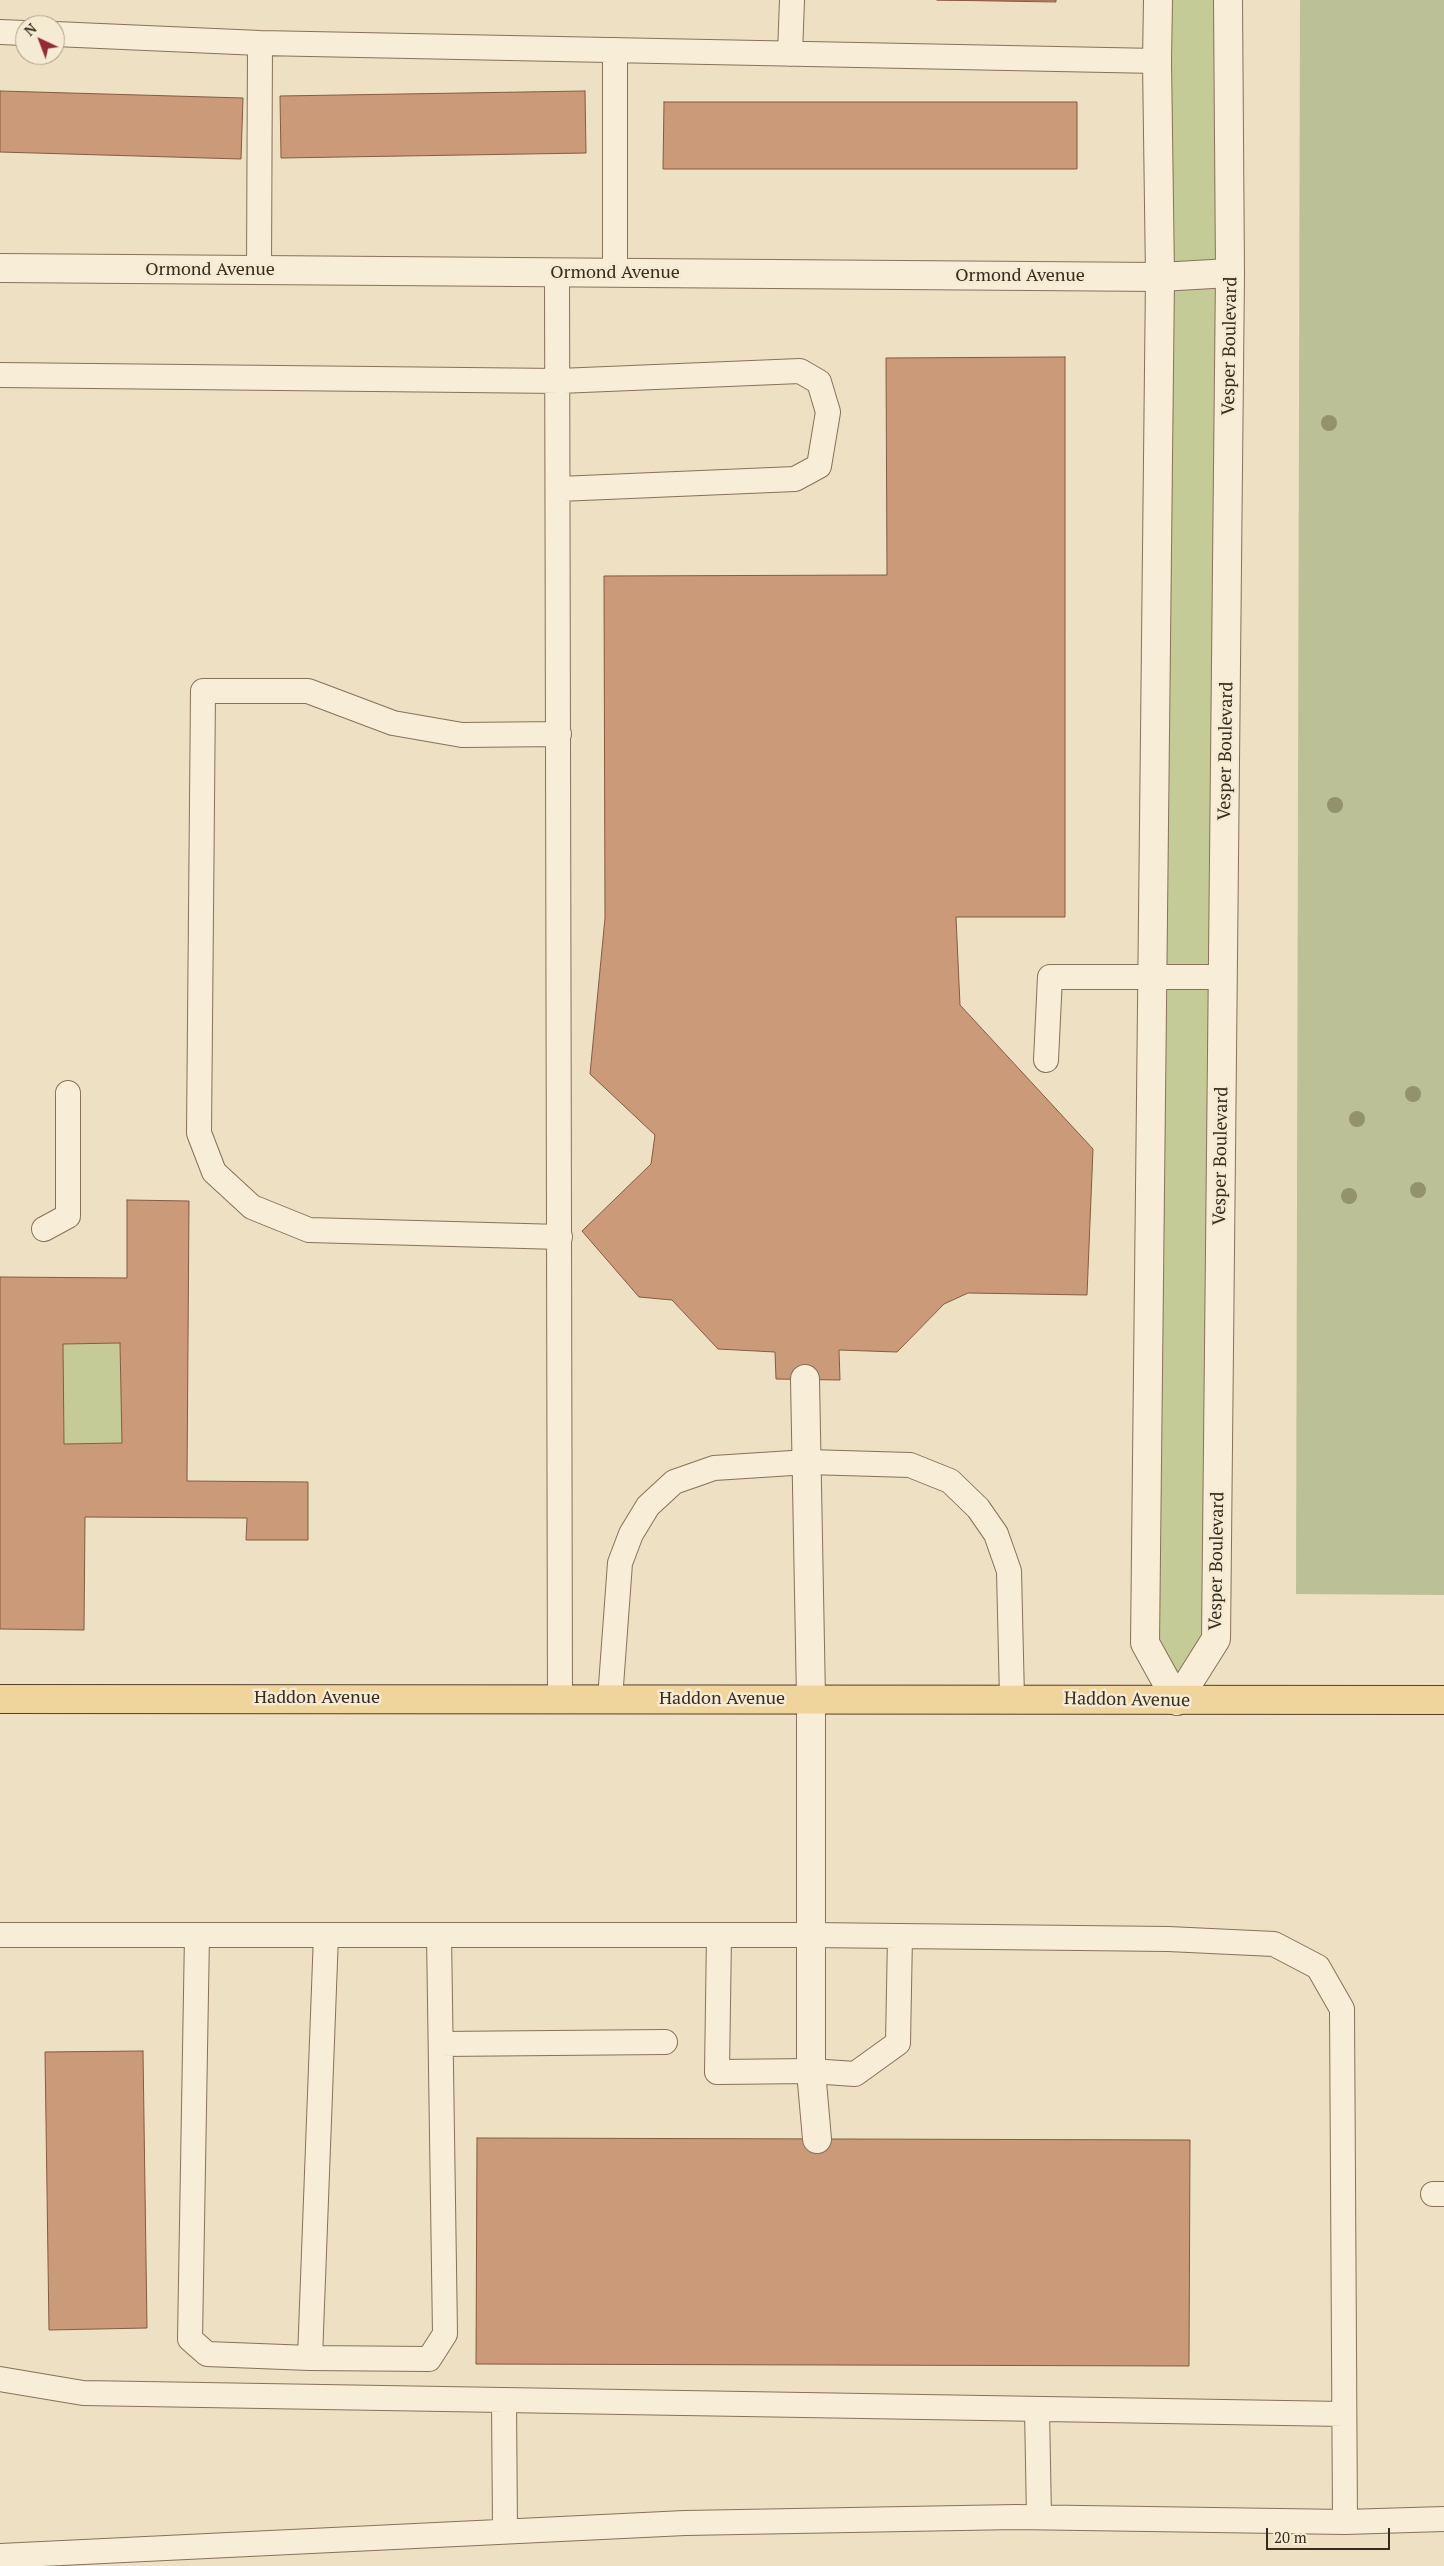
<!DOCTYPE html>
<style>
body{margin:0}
#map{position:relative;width:1444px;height:2566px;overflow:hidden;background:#ede0c3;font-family:"PT Serif",serif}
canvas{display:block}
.north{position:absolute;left:15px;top:15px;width:50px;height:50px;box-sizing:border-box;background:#f5ead2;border:1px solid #a99d8a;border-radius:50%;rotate:317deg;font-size:14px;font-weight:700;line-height:20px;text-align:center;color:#372a1e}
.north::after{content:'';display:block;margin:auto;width:18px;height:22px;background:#942b2e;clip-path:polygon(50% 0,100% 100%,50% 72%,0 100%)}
.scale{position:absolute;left:1266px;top:2528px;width:124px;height:22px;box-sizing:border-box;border:2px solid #372a1e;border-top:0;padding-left:6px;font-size:15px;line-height:18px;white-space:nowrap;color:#372a1e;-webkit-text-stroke:4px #f5ead2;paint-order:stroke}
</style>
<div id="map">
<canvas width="1444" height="2566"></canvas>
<div class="north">N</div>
<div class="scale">20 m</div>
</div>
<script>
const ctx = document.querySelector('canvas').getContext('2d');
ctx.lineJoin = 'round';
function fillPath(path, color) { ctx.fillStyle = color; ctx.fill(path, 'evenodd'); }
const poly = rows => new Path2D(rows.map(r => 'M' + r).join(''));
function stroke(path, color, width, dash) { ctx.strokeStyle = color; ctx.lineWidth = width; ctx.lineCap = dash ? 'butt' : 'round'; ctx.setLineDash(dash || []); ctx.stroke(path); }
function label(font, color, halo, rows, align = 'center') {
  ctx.font = font + ' "PT Serif",serif'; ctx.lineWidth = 5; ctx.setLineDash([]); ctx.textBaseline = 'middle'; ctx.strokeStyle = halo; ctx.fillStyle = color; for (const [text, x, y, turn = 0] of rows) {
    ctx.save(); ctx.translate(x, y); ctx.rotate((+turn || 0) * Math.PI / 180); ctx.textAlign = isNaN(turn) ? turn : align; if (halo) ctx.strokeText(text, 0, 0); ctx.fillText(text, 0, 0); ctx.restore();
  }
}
fillPath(poly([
 [1158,0,1228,0,1216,1639,1177,1701,1145,1643],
 [120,1343,122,1443,64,1444,63,1344]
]), '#c5cb97');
fillPath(poly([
 [1300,0,1444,0,1444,1595,1296,1594]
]), '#bbc096');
const building = poly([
 [937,0,1056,0,1056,2,937,0],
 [0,91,243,98,241,159,0,152,0,91],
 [585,91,586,153,281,158,280,96,585,91],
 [664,102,1077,102,1077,169,663,169,664,102],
 [1065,357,1065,917,956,917,960,1005,1093,1149,1087,1295,968,1293,944,1304,897,1352,839,1350,840,1380,776,1379,775,1352,718,1349,672,1300,639,1297,582,1231,651,1164,655,1135,590,1074,605,918,604,576,887,575,886,358,1065,357],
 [127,1200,189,1201,187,1481,308,1482,308,1540,246,1540,247,1518,85,1517,84,1630,0,1629,0,1277,127,1278,127,1200],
 [120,1343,122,1443,64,1444,63,1344,120,1343],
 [143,2051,147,2328,49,2330,45,2052,143,2051],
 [477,2138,1190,2140,1189,2366,476,2364,477,2138]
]);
fillPath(building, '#ca9a79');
stroke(building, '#855b40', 1);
const service = poly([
 [0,32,25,33],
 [55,34,260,43,1157,61],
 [615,50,615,273],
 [790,54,792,0],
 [259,270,260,43],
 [557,273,560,1698],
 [0,375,559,381,800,371,819,382,828,412,819,466,795,479,559,489],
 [559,734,462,735,393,723,308,691,203,691,199,1133,214,1172,252,1207,309,1230,560,1237],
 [1046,1060,1050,977,1223,977],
 [44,1229,68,1216,68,1093],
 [610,1699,620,1563,631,1534,648,1506,674,1482,714,1468,808,1462,910,1465,950,1481,978,1508,996,1534,1009,1571,1012,1698],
 [0,1935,810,1935,1168,1939,1274,1944,1318,1967,1342,2009,1345,2522,1016,2517,685,2523,0,2556],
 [197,1935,190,2339,207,2354,310,2358,429,2359,445,2334,439,1935],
 [719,1935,717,2072,811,2071,855,2074,898,2043,900,1936],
 [441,2044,665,2042],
 [1433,2194,1444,2194],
 [310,2358,326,1935],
 [0,2379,83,2393,1344,2414],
 [504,2400,505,2531],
 [1037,2409,1039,2517],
 [1345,2522,1444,2519]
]);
const pedestrian = poly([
 [805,1379,811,1699,811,2071,817,2139]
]);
const minor = poly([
 [0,268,1160,277,1230,273]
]);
const tertiary = poly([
 [1158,0,1157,61,1160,277,1145,1643,1177,1701,1216,1639,1230,273,1228,0]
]);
const primary = poly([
 [0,1699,1444,1700]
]);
stroke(service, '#87715a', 26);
stroke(pedestrian, '#87715a', 30);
stroke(minor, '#87715a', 30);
stroke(tertiary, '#87715a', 30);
stroke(primary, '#543f2e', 30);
stroke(service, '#f8edd6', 24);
stroke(pedestrian, '#f8edd6', 28);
stroke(minor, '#f8edd6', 28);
stroke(tertiary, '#f8edd6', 28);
stroke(primary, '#efd49b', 28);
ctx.fillStyle = '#92926c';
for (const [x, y] of [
 [1329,423],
 [1335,805],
 [1413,1094],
 [1357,1119],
 [1418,1190],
 [1349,1196]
]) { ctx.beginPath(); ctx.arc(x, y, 8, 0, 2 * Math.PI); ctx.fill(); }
label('18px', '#372a1e', '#f5ead2', [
 ["Ormond Avenue",210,270],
 ["Ormond Avenue",615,273],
 ["Ormond Avenue",1020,276],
 ["Vesper Boulevard",1230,346,-89],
 ["Vesper Boulevard",1226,751,-89],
 ["Vesper Boulevard",1221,1156,-89],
 ["Vesper Boulevard",1217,1561,-89],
 ["Haddon Avenue",317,1698],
 ["Haddon Avenue",722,1699],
 ["Haddon Avenue",1127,1700,1]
]);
</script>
